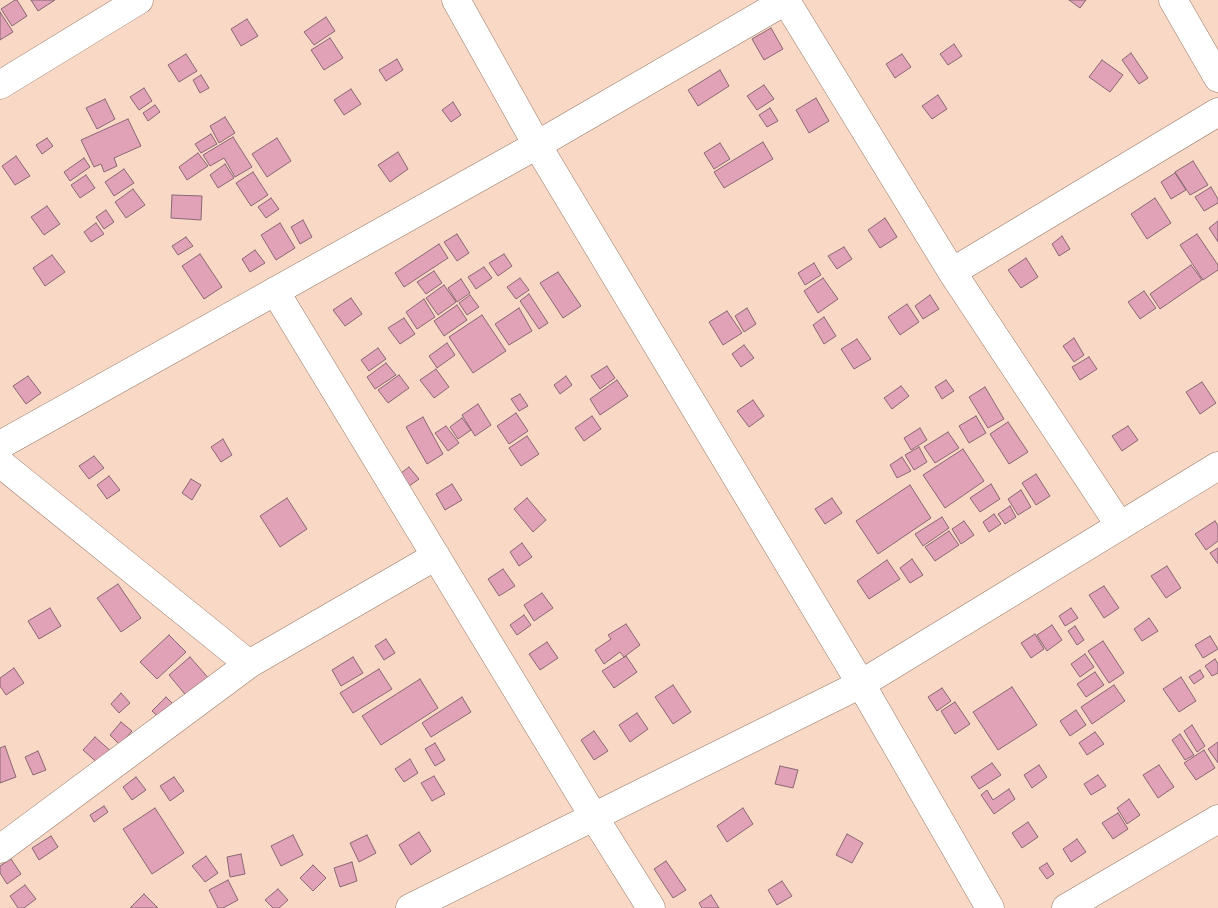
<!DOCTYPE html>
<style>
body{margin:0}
canvas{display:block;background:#f9d8c5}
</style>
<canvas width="1218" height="908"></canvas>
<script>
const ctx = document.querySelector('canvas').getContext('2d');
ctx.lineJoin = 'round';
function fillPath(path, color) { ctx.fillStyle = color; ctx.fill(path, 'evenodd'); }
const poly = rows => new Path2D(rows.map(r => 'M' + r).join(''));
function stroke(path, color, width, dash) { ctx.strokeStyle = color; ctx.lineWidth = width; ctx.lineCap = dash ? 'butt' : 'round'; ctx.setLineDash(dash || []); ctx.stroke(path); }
const building = poly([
 [15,0,17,0,27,16,12,26,1,9,15,0],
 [31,0,55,0,38,11,31,0],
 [1069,0,1086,0,1080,8,1069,0],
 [0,12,13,32,0,40,0,12],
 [326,17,335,31,314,45,304,32,326,17],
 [247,19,258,36,241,46,231,29,247,19],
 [771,28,783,49,764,60,752,39,771,28],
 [330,38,343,58,324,70,311,50,330,38],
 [954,44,962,56,948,65,940,54,954,44],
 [1131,53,1148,78,1139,84,1122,60,1131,53],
 [186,54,197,71,179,82,168,65,186,54],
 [902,54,911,67,895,78,886,64,902,54],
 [397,59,403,70,386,81,379,70,397,59],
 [1102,60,1123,75,1110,92,1089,77,1102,60],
 [720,70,729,86,698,106,688,90,720,70],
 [201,75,209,88,200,93,193,80,201,75],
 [764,85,774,99,757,110,747,96,764,85],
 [144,88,152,101,139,110,130,97,144,88],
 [351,89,361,104,344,115,334,100,351,89],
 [938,95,947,109,932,119,922,106,938,95],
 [816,98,829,121,809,133,796,110,816,98],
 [105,99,115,119,97,129,86,108,105,99],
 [453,102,461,115,451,122,442,110,453,102],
 [155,105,160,112,148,121,143,113,155,105],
 [770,108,778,121,767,127,759,115,770,108],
 [225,117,235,133,219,143,210,126,225,117],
 [128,119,141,146,114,158,117,166,104,172,101,164,94,167,81,140,128,119],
 [211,134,217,144,201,153,195,144,211,134],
 [233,137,252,167,235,177,224,158,210,166,203,155,233,137],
 [47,138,53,146,42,154,36,145,47,138],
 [277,138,291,161,267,177,252,154,277,138],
 [763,142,773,159,724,188,714,172,763,142],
 [720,143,730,159,714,169,704,153,720,143],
 [398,152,408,169,390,182,378,165,398,152],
 [198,153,208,166,187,180,179,167,198,153],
 [16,156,30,176,15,185,2,166,16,156],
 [84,158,90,167,70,181,64,172,84,158],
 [1193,161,1208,185,1190,195,1175,172,1193,161],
 [225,164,234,178,218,188,210,175,225,164],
 [124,169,134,183,114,196,105,182,124,169],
 [253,172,268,195,251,206,236,183,253,172],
 [1175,173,1186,190,1171,199,1161,182,1175,173],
 [86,175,95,188,80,198,71,185,86,175],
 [1211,187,1218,199,1218,203,1204,211,1195,197,1211,187],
 [133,189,145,205,126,218,115,202,133,189],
 [172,195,202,196,201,220,171,218,172,195],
 [271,198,279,209,266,218,258,207,271,198],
 [1155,198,1171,223,1147,239,1131,214,1155,198],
 [47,206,60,224,44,235,31,217,47,206],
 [106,210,114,222,104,229,96,217,106,210],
 [885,218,897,237,880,248,868,230,885,218],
 [303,220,312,237,300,244,291,227,303,220],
 [1218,221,1218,242,1209,228,1218,221],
 [96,223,104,234,91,242,84,232,96,223],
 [280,223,295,248,276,260,261,235,280,223],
 [457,234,469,253,457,261,444,242,457,234],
 [1197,234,1218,265,1218,270,1203,280,1180,245,1197,234],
 [1062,236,1070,249,1059,256,1052,244,1062,236],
 [186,237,193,246,178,255,172,246,186,237],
 [439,244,448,258,404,287,395,273,439,244],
 [844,247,852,259,837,269,828,256,844,247],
 [255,250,265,263,250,272,242,259,255,250],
 [200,254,222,287,204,299,182,266,200,254],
 [504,254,512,266,498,276,489,263,504,254],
 [52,255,65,272,45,286,33,268,52,255],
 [1026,258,1038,277,1021,288,1008,270,1026,258],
 [814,263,821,275,805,285,798,273,814,263],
 [1191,265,1202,280,1160,309,1150,294,1191,265],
 [484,267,492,278,476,289,468,277,484,267],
 [434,271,442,283,426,294,417,282,434,271],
 [558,272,581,306,563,318,540,283,558,272],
 [520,278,529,290,516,299,507,287,520,278],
 [823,278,838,299,818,313,804,291,823,278],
 [461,279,470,293,457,302,448,288,461,279],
 [444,285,456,302,438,315,426,298,444,285],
 [1144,291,1156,308,1140,319,1128,302,1144,291],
 [529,294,548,323,539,329,520,301,529,294],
 [470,295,479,307,467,315,459,303,470,295],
 [930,295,939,309,923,319,915,306,930,295],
 [351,298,362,314,345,326,333,310,351,298],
 [424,299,435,317,417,329,406,312,424,299],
 [907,304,919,322,900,335,888,317,907,304],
 [457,305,467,320,444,336,434,321,457,305],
 [519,308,532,331,509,345,495,324,519,308],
 [747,308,756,324,744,332,735,316,747,308],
 [727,311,742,333,723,345,709,322,727,311],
 [482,315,506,351,473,373,449,337,482,315],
 [824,317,836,336,824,344,813,325,824,317],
 [404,318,415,334,400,344,388,328,404,318],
 [1074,338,1084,355,1074,362,1063,346,1074,338],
 [857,339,871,359,854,369,841,349,857,339],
 [447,343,455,355,437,368,429,356,447,343],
 [744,345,754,358,741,367,732,354,744,345],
 [378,348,386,359,369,371,361,360,378,348],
 [1089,357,1097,369,1080,380,1072,367,1089,357],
 [386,363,396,375,375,389,367,377,386,363],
 [607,366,615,378,600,389,591,376,607,366],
 [436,369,449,387,434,398,420,380,436,369],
 [399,375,409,388,388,403,378,390,399,375],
 [28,376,41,393,26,404,13,386,28,376],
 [566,376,572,385,560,394,554,385,566,376],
 [617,380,628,396,600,415,590,399,617,380],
 [946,380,954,391,942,399,935,387,946,380],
 [1202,382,1216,403,1200,414,1186,392,1202,382],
 [901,386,909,396,892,409,884,398,901,386],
 [985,387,1004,419,988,428,969,397,985,387],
 [520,394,528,406,519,411,511,399,520,394],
 [753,400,764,416,749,427,737,411,753,400],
 [478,404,491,425,475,436,462,415,478,404],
 [516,413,528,431,509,444,497,426,516,413],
 [592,416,601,429,584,441,575,428,592,416],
 [976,416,986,433,969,443,959,426,976,416],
 [423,417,443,454,427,464,406,427,423,417],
 [462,418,471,430,458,439,450,427,462,418],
 [1008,422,1028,452,1009,464,990,434,1008,422],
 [446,426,459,443,448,451,435,433,446,426],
 [1128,426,1138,440,1122,451,1112,436,1128,426],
 [920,428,927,440,911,450,904,438,920,428],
 [948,432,959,448,935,463,924,447,948,432],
 [527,436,539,454,521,466,509,448,527,436],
 [223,439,232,455,221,462,211,447,223,439],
 [919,447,927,462,914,470,905,455,919,447],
 [963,449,984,481,945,508,923,475,963,449],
 [94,456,104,468,89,479,79,466,94,456],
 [902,457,911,471,897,478,890,465,902,457],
 [409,467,419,479,405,489,396,477,409,467],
 [1036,474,1050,496,1036,505,1022,483,1036,474],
 [109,476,120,490,107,499,97,485,109,476],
 [191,479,201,485,192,500,182,493,191,479],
 [452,484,462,500,445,510,436,494,452,484],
 [991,484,1000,499,980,512,970,498,991,484],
 [910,485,931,518,878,554,856,521,910,485],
 [1021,490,1031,507,1018,515,1008,499,1021,490],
 [287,498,307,529,280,547,260,516,287,498],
 [527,498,546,520,533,532,514,509,527,498],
 [832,498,842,513,825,524,815,509,832,498],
 [1010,506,1016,517,1005,524,998,514,1010,506],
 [994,514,1001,524,989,532,983,522,994,514],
 [942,517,949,528,923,546,915,534,942,517],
 [964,521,974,535,961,544,952,529,964,521],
 [1215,521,1218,526,1218,541,1206,550,1195,534,1215,521],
 [949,531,959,545,935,561,925,547,949,531],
 [522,543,532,557,519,566,510,552,522,543],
 [1218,548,1218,564,1210,553,1218,548],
 [912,559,923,575,910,583,900,568,912,559],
 [887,560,900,579,869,599,857,581,887,560],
 [1167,566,1181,588,1166,598,1151,576,1167,566],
 [503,569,515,586,499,596,488,579,503,569],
 [118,584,141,618,121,632,97,598,118,584],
 [1104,586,1119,608,1104,618,1089,595,1104,586],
 [542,593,553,608,534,621,524,605,542,593],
 [50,608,61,626,39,639,28,621,50,608],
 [1071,608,1078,618,1065,626,1059,616,1071,608],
 [524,615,531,625,517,635,510,625,524,615],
 [1149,618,1158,631,1142,641,1134,629,1149,618],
 [626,624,640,645,624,657,620,652,604,664,595,650,611,639,608,635,626,624],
 [1052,625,1062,640,1047,651,1037,635,1052,625],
 [1075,626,1084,640,1077,645,1068,631,1075,626],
 [1035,634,1044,649,1031,658,1021,643,1035,634],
 [169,635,186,652,157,679,140,662,169,635],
 [1210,636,1218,649,1203,658,1195,645,1210,636],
 [386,639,395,653,384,660,375,646,386,639],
 [1103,641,1124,673,1109,683,1088,651,1103,641],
 [547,642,558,658,540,670,529,654,547,642],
 [1085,654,1094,667,1080,677,1071,664,1085,654],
 [626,656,637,672,614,688,602,671,626,656],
 [190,657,211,681,189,699,169,675,190,657],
 [353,657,363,673,341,686,332,670,353,657],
 [1215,659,1218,664,1218,673,1212,676,1205,666,1215,659],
 [14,668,24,683,6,695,0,686,0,678,14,668],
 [379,669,392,689,353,713,340,693,379,669],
 [1200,670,1204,677,1194,684,1189,677,1200,670],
 [1095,672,1104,685,1086,697,1077,684,1095,672],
 [1181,677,1196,701,1179,712,1163,689,1181,677],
 [420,679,438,708,381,745,362,716,420,679],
 [673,685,691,712,673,724,655,697,673,685],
 [1114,685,1125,701,1092,724,1081,707,1114,685],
 [1012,687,1037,725,998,750,973,712,1012,687],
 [942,688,951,701,937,711,928,697,942,688],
 [121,693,130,703,119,713,111,704,121,693],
 [166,697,176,707,163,721,152,711,166,697],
 [462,697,471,712,431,737,422,723,462,697],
 [955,702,970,724,955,734,941,711,955,702],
 [1076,710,1086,725,1070,736,1060,721,1076,710],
 [637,713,648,729,630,742,619,725,637,713],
 [121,722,132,731,120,745,110,735,121,722],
 [1192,725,1205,746,1197,752,1184,731,1192,725],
 [594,731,608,751,594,760,581,740,594,731],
 [1095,732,1104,744,1087,755,1079,743,1095,732],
 [1180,734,1194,755,1185,760,1172,740,1180,734],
 [95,737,113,753,101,766,83,750,95,737],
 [1218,742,1218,763,1208,749,1218,742],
 [435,743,445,760,435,766,425,749,435,743],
 [5,746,16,777,0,783,0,748,5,746],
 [1204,750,1215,768,1196,780,1184,763,1204,750],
 [38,751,46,770,33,775,25,757,38,751],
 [410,759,418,773,404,782,395,769,410,759],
 [992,763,1001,775,979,789,971,777,992,763],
 [1039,765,1047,777,1032,788,1024,775,1039,765],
 [1159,765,1174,787,1158,798,1143,775,1159,765],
 [780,766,798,770,793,788,775,784,780,766],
 [1098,775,1106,786,1091,795,1084,784,1098,775],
 [434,776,445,794,432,801,421,783,434,776],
 [136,777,146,790,132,800,123,787,136,777],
 [174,777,184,791,170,801,160,786,174,777],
 [1009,789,1015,799,994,814,981,795,987,790,993,800,1009,789],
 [1129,799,1140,815,1127,824,1117,808,1129,799],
 [104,806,108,812,94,822,90,815,104,806],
 [155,808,184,853,152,874,123,829,155,808],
 [743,808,753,824,727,842,717,826,743,808],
 [1118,813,1128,829,1113,839,1102,823,1118,813],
 [1028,822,1038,837,1022,848,1012,833,1028,822],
 [419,832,431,851,411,865,399,845,419,832],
 [847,834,863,843,852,863,836,855,847,834],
 [293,835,303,855,281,866,271,846,293,835],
 [367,835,376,853,359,862,350,843,367,835],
 [51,836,58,847,39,860,32,848,51,836],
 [1077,839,1086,852,1071,862,1063,849,1077,839],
 [241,854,245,874,230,877,227,857,241,854],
 [206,856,218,873,205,882,192,866,206,856],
 [11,859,21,874,7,884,0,873,0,866,11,859],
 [666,861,686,890,673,898,654,869,666,861],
 [352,862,357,881,340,887,334,868,352,862],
 [1047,863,1054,874,1047,879,1039,868,1047,863],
 [313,865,326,878,313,891,300,878,313,865],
 [228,880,238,900,223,908,218,908,209,890,228,880],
 [782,881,792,896,777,905,768,890,782,881],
 [25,885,36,899,24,908,18,908,10,896,25,885],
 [278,889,288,900,279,908,273,908,265,900,278,889],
 [144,894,158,908,130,908,144,894],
 [711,895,719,908,702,908,699,903,711,895]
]);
fillPath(building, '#e1a1b7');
stroke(building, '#896873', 1);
const street = poly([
 [456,0,537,145,861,684,990,908],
 [1173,0,1218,78],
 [786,1,952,272,1120,526],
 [0,85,139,0],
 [952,272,1218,112],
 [275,291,594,817,651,908],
 [0,445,537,145,787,0],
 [0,463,249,664],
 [0,849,249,664,436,556],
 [410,908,861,684,1218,466],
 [1066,908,1218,819]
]);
stroke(street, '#987a68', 29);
stroke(street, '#fff', 28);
</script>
